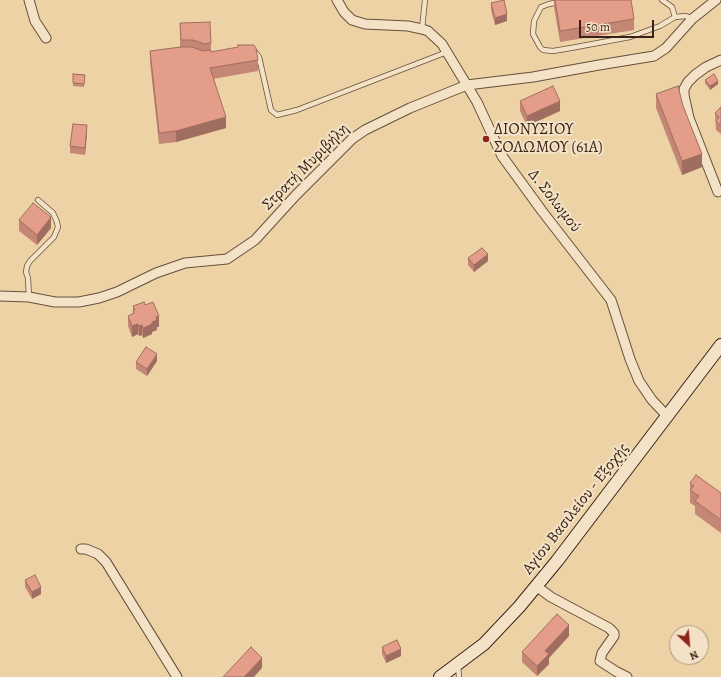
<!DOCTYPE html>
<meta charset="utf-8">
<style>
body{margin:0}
#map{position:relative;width:721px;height:677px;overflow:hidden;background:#edd2a6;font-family:Alegreya,serif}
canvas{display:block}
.north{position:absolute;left:669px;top:625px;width:40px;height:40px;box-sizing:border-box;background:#f3e2c5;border:1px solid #a99680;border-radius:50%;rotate:154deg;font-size:11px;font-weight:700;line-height:16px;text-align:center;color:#392318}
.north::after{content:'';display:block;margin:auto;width:14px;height:18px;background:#8f2418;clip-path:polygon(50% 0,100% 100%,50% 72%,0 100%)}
.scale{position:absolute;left:579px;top:20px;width:75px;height:18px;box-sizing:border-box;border:2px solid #392318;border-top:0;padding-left:5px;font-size:12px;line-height:14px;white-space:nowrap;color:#392318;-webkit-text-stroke:3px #f3e2c5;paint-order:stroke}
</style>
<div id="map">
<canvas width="721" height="677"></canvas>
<div class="north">N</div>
<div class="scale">50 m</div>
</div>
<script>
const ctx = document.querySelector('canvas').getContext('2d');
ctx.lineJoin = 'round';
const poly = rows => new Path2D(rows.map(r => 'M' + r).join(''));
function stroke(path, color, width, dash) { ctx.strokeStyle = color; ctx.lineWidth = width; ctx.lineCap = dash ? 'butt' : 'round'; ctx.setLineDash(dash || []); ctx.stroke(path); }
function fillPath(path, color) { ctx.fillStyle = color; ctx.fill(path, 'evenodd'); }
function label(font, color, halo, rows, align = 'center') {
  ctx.font = font + ' Alegreya,serif'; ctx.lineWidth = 4; ctx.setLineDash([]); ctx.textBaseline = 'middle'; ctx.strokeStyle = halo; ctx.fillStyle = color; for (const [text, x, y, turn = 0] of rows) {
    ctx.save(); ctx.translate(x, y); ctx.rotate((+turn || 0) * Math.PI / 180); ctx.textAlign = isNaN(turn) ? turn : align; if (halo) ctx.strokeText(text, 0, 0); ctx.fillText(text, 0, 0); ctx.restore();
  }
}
const service = poly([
 [662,0,672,7,675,17,686,16,692,19],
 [559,2,549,4,541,7,534,21,533,34,540,47,543,50,553,51,571,48,630,37,660,26,675,17],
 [422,29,425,0],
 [253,52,255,52,259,57,271,110,277,115,297,110,447,52],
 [29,297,28,278,26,272,27,266,30,261,54,237,58,227,57,222,53,213,38,200],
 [458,665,459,677]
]);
const minor = poly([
 [29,0,35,21,46,38],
 [337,0,344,12,352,20,365,24,408,26,422,29,428,31,442,44,477,102,502,156,542,211,611,300,630,359,639,381,652,400,668,417],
 [718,192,689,118,684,95,684,89,688,82,695,75,706,67,721,60],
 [0,296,29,297,55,302,79,302,99,298,117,292,156,273,185,263,227,259,255,240,296,195,352,139,365,130,410,108,467,85,533,77,599,65,654,56,666,48,692,19,716,0],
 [81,549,86,549,98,554,106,562,177,677],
 [536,586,551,597,609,628,614,633,614,636,602,653,600,661,617,672,627,677]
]);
const secondary = poly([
 [440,677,484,644,519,607,557,561,721,345]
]);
stroke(service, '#664f3c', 6);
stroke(minor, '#664f3c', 11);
stroke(secondary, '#392318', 14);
stroke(service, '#f3e2c5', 4.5);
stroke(minor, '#f3e2c5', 9);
stroke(secondary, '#f3e2c5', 12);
fillPath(poly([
 [554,0,631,0,634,19,634,30,560,42,554,7],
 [491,3,507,21,495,25,491,10],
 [180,23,211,43,211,52,258,60,258,71,213,79,226,128,176,142,159,144,150,62,150,51,180,47],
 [73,74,85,75,84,87,73,86],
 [705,80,718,84,710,90,705,83],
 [656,94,683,106,702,167,682,175,656,108],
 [520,101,560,111,527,126,520,111],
 [721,107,721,134,716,130,715,113],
 [87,132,85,155,70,153,70,146],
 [19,220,51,228,37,245,19,231],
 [468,258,488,261,474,272,468,265],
 [145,305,159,327,157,327,157,330,152,332,152,334,143,338,142,335,139,336,138,334,132,337,128,326,128,316,133,314,133,306],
 [157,361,147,376,136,369,136,362],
 [690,483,721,493,721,533,695,514,695,506,690,503],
 [25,580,41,594,32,599,25,587],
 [569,636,549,658,549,664,537,676,522,662,522,652],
 [382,647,401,656,386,663,382,654]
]), '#c48776');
fillPath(poly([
 [507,14,507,21,495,25,495,18],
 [718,81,718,84,710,90,710,86],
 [560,101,560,111,527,126,527,116],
 [226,117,226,128,176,142,176,131],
 [87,125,87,132,85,155,85,148],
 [702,154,702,167,682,175,682,161],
 [51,217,51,228,37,245,37,235],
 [488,254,488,261,474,272,474,265],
 [159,316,159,327,157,327,157,330,152,332,152,334,143,338,143,328,152,322,156,317],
 [138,324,138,334,132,337,132,326],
 [142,325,142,335,139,336,139,326],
 [157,354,157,361,147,376,147,369],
 [41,587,41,594,32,599,32,592],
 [569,625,569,636,549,658,549,664,537,676,537,666,545,651],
 [401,649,401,656,386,663,386,656],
 [262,658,262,668,254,677,244,677]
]), '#a06e60');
const building = poly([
 [504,0,507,14,495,18,491,3,504,0],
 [555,0,631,0,634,19,560,31,555,0],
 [210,22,211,43,204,44,193,40,181,40,180,23,210,22],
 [238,45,254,45,256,48,258,60,210,68,226,117,176,131,159,133,150,51,181,47,192,47,203,51,211,50,211,52,238,47,238,45],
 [73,74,85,75,84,84,73,83,73,74],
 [714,74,718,81,710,86,705,80,714,74],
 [553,86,560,101,527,116,520,101,553,86],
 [678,86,683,106,702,154,682,161,656,94,678,86],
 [721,107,721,126,716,121,719,117,715,113,721,107],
 [73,124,87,125,85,148,70,146,73,124],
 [33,203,51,217,37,235,19,220,33,203],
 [482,248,488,254,474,265,468,258,482,248],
 [144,302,145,305,153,302,159,316,156,317,157,320,152,322,152,324,143,328,142,325,139,326,138,324,132,326,128,316,134,313,133,311,135,310,133,306,144,302],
 [146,347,157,354,147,369,136,362,146,347],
 [696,475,721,493,721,520,695,501,699,496,690,490,694,486,690,483,696,475],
 [35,575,41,587,32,592,25,580,35,575],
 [557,614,569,625,545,651,549,654,537,666,522,652,557,614],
 [397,640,401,649,386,656,382,647,397,640],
 [251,647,262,658,244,677,223,677,251,647]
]);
fillPath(building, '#e49d89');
stroke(building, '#a06e60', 1);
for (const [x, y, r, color] of [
 [486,139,4,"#8f2418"]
]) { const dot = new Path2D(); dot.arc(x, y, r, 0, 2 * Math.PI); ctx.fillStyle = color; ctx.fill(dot); stroke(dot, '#f3e2c5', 1.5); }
label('16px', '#392318', '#f3e2c5', [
 ["ΔΙΟΝΥΣΙΟΥ",494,130],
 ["ΣΟΛΩΜΟΥ (61Α)",494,148]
], 'left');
label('16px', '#392318', '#f3e2c5', [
 ["Στρατή Μυριβήλη",306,167,-45],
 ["Δ. Σολωμού",554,201,52],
 ["Αγίου Βασιλείου - Εξοχής",576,509,-52]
]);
</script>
